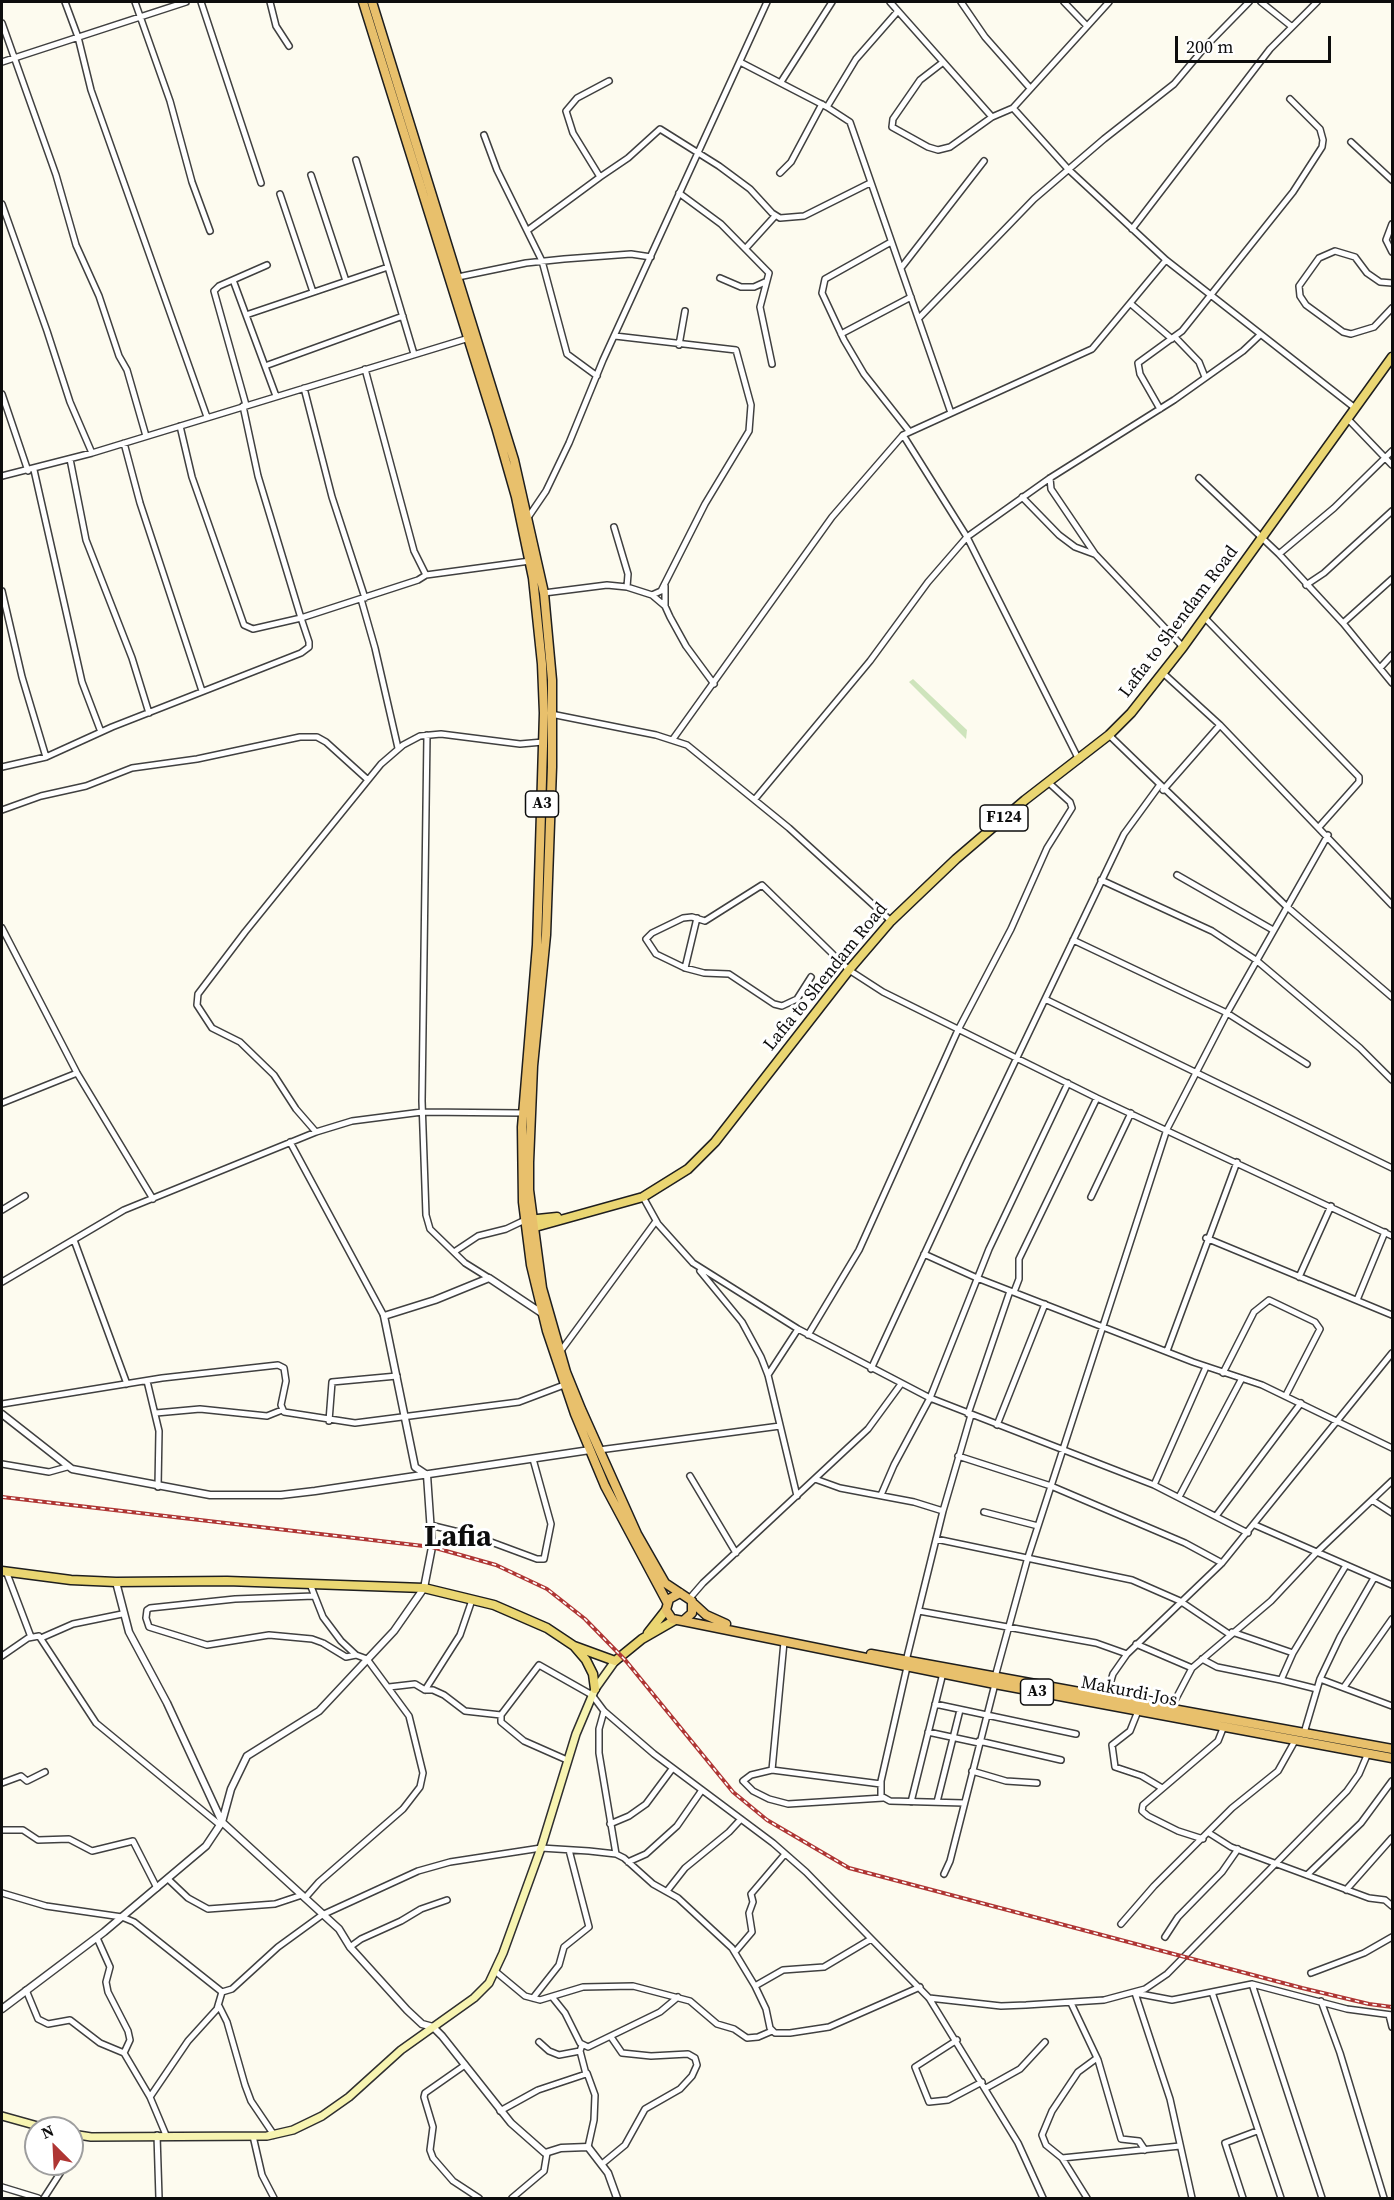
<!DOCTYPE html>
<style>
body{margin:0}
#map{position:relative;width:1394px;height:2200px;overflow:hidden;background:#fdfbef;font-family:"Source Serif 4",serif}
canvas{display:block}
.frame{position:absolute;inset:0;border:3px solid #0d0d0d;pointer-events:none}
.north{position:absolute;left:24px;top:2116px;width:60px;height:60px;box-sizing:border-box;background:#fff;border:2px solid #9e9e9e;border-radius:50%;rotate:336deg;font-size:16px;font-weight:700;line-height:24px;text-align:center;color:#0d0d0d}
.north::after{content:'';display:block;margin:auto;width:21px;height:27px;background:#af3634;clip-path:polygon(50% 0,100% 100%,50% 72%,0 100%)}
.scale{position:absolute;left:1175px;top:36px;width:156px;height:27px;box-sizing:border-box;border:3px solid #0d0d0d;border-top:0;padding-left:8px;font-size:18px;line-height:21px;white-space:nowrap;color:#0d0d0d;-webkit-text-stroke:4px #fff;paint-order:stroke}
</style>
<div id="map">
<canvas width="1394" height="2200"></canvas>
<div class="frame"></div>
<div class="north">N</div>
<div class="scale">200 m</div>
</div>
<script>
const ctx = document.querySelector('canvas').getContext('2d');
ctx.lineJoin = 'round';
function fillPath(path, color) { ctx.fillStyle = color; ctx.fill(path, 'evenodd'); }
const poly = rows => new Path2D(rows.map(r => 'M' + r).join(''));
function stroke(path, color, width, dash) { ctx.strokeStyle = color; ctx.lineWidth = width; ctx.lineCap = dash ? 'butt' : 'round'; ctx.setLineDash(dash || []); ctx.stroke(path); }
function label(font, color, halo, rows, align = 'center') {
  ctx.font = font + ' "Source Serif 4",serif'; ctx.lineWidth = 6; ctx.setLineDash([]); ctx.textBaseline = 'middle'; ctx.strokeStyle = halo; ctx.fillStyle = color; for (const [text, x, y, turn = 0] of rows) {
    ctx.save(); ctx.translate(x, y); ctx.rotate((+turn || 0) * Math.PI / 180); ctx.textAlign = isNaN(turn) ? turn : align; if (halo) ctx.strokeText(text, 0, 0); ctx.fillText(text, 0, 0); ctx.restore();
  }
}
fillPath(poly([
 [913,679,967,730,966,739,909,682]
]), '#cee4bc');
const minor = poly([
 [65,2,78,37,91,90,207,417],
 [135,2,170,101,192,182,210,231],
 [201,2,261,183],
 [270,2,276,26,289,46],
 [890,2,992,117],
 [961,2,985,37,1030,88],
 [1064,2,1087,26],
 [1109,2,1013,108,1068,169,1166,260,1355,408],
 [1261,2,1291,26],
 [2,23,56,175,76,245,99,296,119,356,127,370,146,436],
 [2,62,186,2],
 [740,62,827,107,850,122,951,413],
 [942,63,920,80,893,119,892,127,928,147,938,150,950,147,992,117,1013,108],
 [781,82,832,2],
 [827,107,856,59,898,11],
 [484,135,497,170,542,261,567,354,597,376],
 [1351,142,1392,180],
 [356,160,414,354],
 [780,173,791,162,822,104],
 [311,175,346,281],
 [600,177,628,158,660,129,719,166,750,189,772,213,780,218,804,216,870,183],
 [679,193,721,224,769,273,760,307,772,364],
 [280,194,313,292],
 [2,204,47,331,70,402,92,453],
 [1392,224,1386,240,1392,252],
 [1132,229,1270,49,1317,2],
 [528,230,600,177,573,133,566,111,577,98,609,81],
 [891,242,825,279,822,293,844,340,864,374,909,431],
 [746,248,775,216],
 [901,268,984,161],
 [458,277,526,263,564,259,631,254,651,257],
 [720,278,741,287,754,287,765,282],
 [233,280,276,396],
 [1392,283,1380,282,1367,273,1355,257,1335,251,1319,258,1299,286,1300,296,1306,305,1343,332,1351,334,1374,327,1392,308],
 [1131,304,1172,339],
 [246,315,388,267],
 [919,318,1034,199,1104,139,1174,84,1206,46,1249,2],
 [841,334,911,297],
 [1175,337,1199,362,1205,377],
 [679,345,685,311],
 [265,366,403,316],
 [365,369,414,551,426,575,530,561],
 [304,388,332,497,365,598],
 [2,394,28,471],
 [246,405,214,291,219,286,267,265],
 [1160,409,1140,374,1138,363,1182,331,1293,192,1322,147,1323,140,1320,129,1290,99],
 [1347,418,1392,465],
 [180,426,192,477,244,625,253,629,301,618,258,476,243,406],
 [903,435,967,537,1079,760],
 [124,443,140,503,202,691],
 [70,459,86,540,132,658,149,713],
 [34,470,82,682,101,732],
 [2,476,92,453,469,338],
 [1050,478,1051,489,1095,554,1183,647],
 [1199,478,1279,554,1343,623,1392,683],
 [1022,497,1059,535,1075,547,1094,554],
 [529,516,546,491,569,443,603,360,767,2],
 [614,527,628,574,627,587],
 [1279,554,1334,508,1392,451],
 [1306,585,1324,573,1392,511],
 [665,586,665,606,670,617,686,646,714,684],
 [2,591,22,677,46,757],
 [544,593,607,585,627,587,652,595,661,591,705,504,749,431,751,405,736,350,615,336],
 [652,595,665,606],
 [361,599,375,648,398,748],
 [1204,617,1359,777,1359,782,1319,827],
 [1343,623,1392,579],
 [1380,668,1392,655],
 [1163,673,1220,725,1392,905],
 [551,714,656,735,687,745,789,828,891,921],
 [427,735,422,1101,426,1215,430,1229,465,1263,489,1278],
 [1109,735,1286,906,1392,997],
 [673,739,832,517,903,435,1092,349,1166,260],
 [2,767,46,757,112,727,301,653,309,647,309,642,301,618,418,580,426,575],
 [1163,790,1220,725],
 [755,799,870,661,928,582,967,537,1050,478,1174,400,1243,351,1260,335],
 [2,810,41,796,86,786,132,768,197,759,300,737,317,737,326,742,368,780],
 [1177,875,1273,930],
 [1101,880,1212,931,1256,960,1360,1048,1392,1080],
 [2,928,77,1073,153,1199],
 [1073,940,1227,1013,1307,1064],
 [685,968,697,918],
 [811,977,797,999,782,1006,774,1004,729,974,704,973,685,968,656,954,646,939,652,933,683,918,692,917,705,921,762,885,849,970,883,992,1097,1098,1392,1236],
 [1045,999,1392,1168],
 [2,1103,77,1073],
 [316,1132,296,1109,274,1075,240,1042,212,1028,197,1005,198,994,245,932,381,764,403,745,420,736,441,734,520,744,543,742],
 [290,1142,384,1316],
 [643,1197,658,1224,693,1263,798,1329,930,1398,1154,1485,1248,1533],
 [1091,1197,1131,1113],
 [2,1210,25,1196],
 [1206,1238,1392,1315],
 [74,1240,127,1384],
 [454,1252,478,1236,506,1229,525,1220],
 [924,1254,977,1278,1193,1362,1262,1385,1392,1448],
 [700,1271,742,1322,761,1357,768,1375,797,1496],
 [1299,1277,1331,1206],
 [2,1282,124,1210,316,1132,352,1121,422,1112,522,1113],
 [1014,1292,1019,1279,1019,1259,1097,1098],
 [1357,1300,1385,1232],
 [808,1335,859,1250,958,1030,1011,929,1047,848,1072,808,1070,802,1048,782],
 [1167,1351,1237,1162],
 [560,1352,656,1221],
 [871,1369,967,1162,1124,834,1159,786],
 [1223,1373,1254,1312,1269,1300,1315,1322,1320,1329,1286,1395],
 [768,1375,798,1329],
 [147,1381,159,1431,158,1487],
 [2,1404,162,1378,278,1365,284,1368,286,1381,281,1405,284,1412,355,1423,519,1402,564,1385],
 [156,1413,200,1409,267,1416,282,1410],
 [968,1414,1010,1291],
 [329,1421,332,1382,397,1376],
 [997,1425,1045,1304],
 [599,1450,780,1426],
 [958,1456,1051,1486,1185,1543,1222,1563],
 [2,1464,49,1472,67,1467],
 [690,1476,736,1553],
 [815,1479,840,1488,914,1502,943,1511],
 [1154,1485,1206,1367],
 [881,1495,894,1465,930,1398,989,1249,1068,1083],
 [1179,1497,1241,1380],
 [1372,1500,1392,1513],
 [984,1512,1038,1526],
 [1216,1516,1301,1403],
 [430,1525,475,1536,537,1559,544,1559,551,1524,533,1459],
 [1255,1525,1392,1585],
 [936,1539,1132,1580,1180,1601,1229,1634],
 [6,1571,31,1637],
 [314,1596,235,1599,150,1608,147,1610,146,1618,149,1627,207,1645,269,1635,312,1639,323,1643,346,1657,356,1655],
 [690,1598,703,1583,868,1429,901,1384],
 [919,1611,1096,1643,1127,1654],
 [1232,1632,1293,1653],
 [41,1638,73,1624,122,1614],
 [1136,1644,1192,1668],
 [2,1656,28,1638,39,1636,96,1723,220,1825],
 [1202,1659,1217,1667,1281,1680,1293,1653,1345,1567],
 [906,1661,943,1511,971,1415],
 [907,1667,881,1781,881,1796,890,1801,964,1803],
 [995,1677,1028,1557,1167,1129,1227,1013,1328,835],
 [1320,1679,1392,1706],
 [1281,1680,1317,1689],
 [389,1687,415,1684,425,1690,460,1635,472,1600],
 [1344,1687,1392,1619],
 [425,1690,433,1690,444,1695,465,1711,501,1715,501,1722,524,1741,567,1760],
 [1106,1697,1113,1674,1127,1654,1222,1563,1392,1353],
 [935,1704,1076,1734],
 [1171,1708,1192,1668,1271,1601,1316,1553,1392,1481],
 [604,1711,599,1729,599,1753,616,1854],
 [1138,1711,1130,1731,1112,1745,1115,1767,1142,1776,1162,1788],
 [501,1715,539,1665,592,1695,604,1711,654,1754,773,1843,806,1872,929,1998,1018,2143,1043,2198],
 [928,1732,979,1743],
 [1304,1733,1320,1679,1340,1637,1374,1578],
 [979,1741,1061,1760],
 [772,1770,784,1642],
 [972,1771,1006,1781,1037,1783],
 [2,1783,21,1776,27,1781,45,1772],
 [881,1784,772,1770,751,1775,743,1781,753,1791,769,1799,788,1804,883,1798],
 [911,1802,943,1673],
 [937,1802,960,1710],
 [610,1824,629,1816,646,1804,672,1769],
 [2,1830,23,1830,38,1840,69,1839,92,1851,133,1841,157,1888],
 [1209,1833,1231,1847,1369,1898,1385,1900,1392,1906],
 [1203,1839,1178,1831,1148,1816,1142,1811,1143,1805,1218,1741,1224,1726],
 [628,1862,646,1854,677,1826,702,1790],
 [944,1874,950,1861,995,1684],
 [1307,1875,1361,1823,1392,1781],
 [168,1879,188,1898,208,1909,275,1904,302,1895],
 [1346,1890,1392,1838],
 [667,1891,685,1868,729,1832,741,1819],
 [2,1893,46,1906,122,1917,134,1922,222,1992,232,1989,278,1947,322,1915,418,1871,450,1862,541,1848,589,1851,616,1854,624,1858,653,1884,678,1898,732,1948,755,1986,766,2009,770,2028,775,2033,790,2033,829,2027,920,1987],
 [305,1898,319,1882,403,1809,420,1787,423,1773,409,1716,367,1659,356,1655,341,1641,323,1617,310,1584],
 [1121,1924,1154,1886,1232,1808,1278,1771,1296,1739],
 [1165,1937,1178,1917,1222,1872,1238,1849],
 [97,1938,110,1967,106,1982,108,1992,128,2031,130,2040,124,2053],
 [350,1947,361,1939,401,1921,421,1909,447,1900],
 [735,1952,752,1932,749,1913,753,1902,751,1894,785,1854],
 [495,1971,525,1996,540,2000,583,1987,633,1986,690,2001,717,2024,734,2029,747,2038,758,2037,772,2031],
 [1311,1973,1364,1953,1392,1937],
 [1252,1984,1322,2198],
 [755,1986,783,1970,824,1967,871,1939],
 [26,1990,38,2019,48,2024,70,2020,100,2043,124,2053,150,2097,166,2135],
 [1212,1992,1281,2198],
 [533,1998,559,1965,564,1947,589,1927,569,1850],
 [553,1998,565,2013,580,2043,588,2047,660,2012,678,1997],
 [929,1998,1001,2006,1026,2005,1104,2000,1145,1989,1167,1974,1347,1791,1359,1774,1368,1753],
 [1321,2001,1340,2053,1384,2198],
 [1071,2003,1098,2060,1121,2139,1139,2141,1145,2150],
 [219,2006,227,2022,245,2085,251,2101,274,2135],
 [1389,2015,1392,2027],
 [957,2040,915,2067,929,2102,948,2100,982,2082],
 [539,2042,549,2051,559,2055,580,2051],
 [1097,2058,1078,2072,1052,2111,1042,2135,1046,2145,1062,2158,1180,2146],
 [465,2065,425,2093,424,2097,433,2127,430,2150,433,2158,453,2181,479,2198],
 [587,2073,595,2095,594,2120,588,2147],
 [986,2088,1020,2069,1045,2042],
 [150,2097,188,2041,217,2009,222,1992],
 [500,2111,538,2090,586,2074,580,2051,582,2045],
 [157,2135,159,2198],
 [253,2136,262,2175,274,2198],
 [1062,2158,1087,2198],
 [602,2164,625,2145,645,2109,680,2089,692,2076,697,2065,695,2058,688,2054,651,2056,622,2053,611,2037],
 [2,2187,38,2198],
 [44,2198,66,2164],
 [512,2198,544,2171,547,2153],
 [1192,2198,1170,2099,1135,1993,1172,2000,1252,1984,1347,2009,1392,2015],
 [1243,2198,1225,2143,1257,2131]
]);
const tertiary = poly([
 [2,1414,72,1469,210,1495,281,1495,315,1491,590,1450],
 [116,1582,129,1632,167,1703,222,1822,339,1929,350,1947,407,2010,422,2024,433,2027,442,2036,511,2123,545,2153,561,2148,588,2147,608,2173,617,2198],
 [2,2009,104,1932,206,1846,222,1822,231,1789,247,1756,319,1711,394,1631,424,1588,432,1547,427,1475,415,1467,384,1316,435,1300,489,1278,543,1314]
]);
const secondary = poly([
 [2,2116,45,2128],
 [72,2134,91,2137,267,2136,293,2130,322,2116,349,2097,401,2050,474,1998,489,1983,503,1953,541,1848,576,1734,595,1689,615,1661]
]);
const primary = poly([
 [528,1220,557,1217],
 [528,1229,643,1197,688,1169,715,1142,849,970,891,921,956,859,1025,800,1109,735,1131,713,1183,647,1392,357],
 [2,1571,71,1580,116,1582,227,1581,424,1588,494,1605,547,1628,574,1646,615,1661,642,1639,675,1620],
 [648,1633,666,1610],
 [574,1646,586,1660,593,1674,595,1689]
]);
const trunk = poly([
 [363,2,496,427,516,497,533,578,542,664,544,713,537,945,522,1127,523,1202,531,1265,547,1331,575,1414,605,1486,667,1602],
 [372,2,514,460,544,593,552,680,552,767,546,935,533,1066,529,1162,529,1190,542,1288,566,1372,581,1409,637,1534,665,1583,692,1601,692,1613,683,1621,672,1619,666,1610,669,1599,680,1593],
 [694,1604,706,1615,726,1624],
 [683,1621,995,1684,1392,1758],
 [871,1654,1392,1749]
]);
stroke(minor, '#404040', 8);
stroke(tertiary, '#404040', 9);
stroke(secondary, '#2f2f2f', 10);
stroke(primary, '#1e1e1e', 11);
stroke(trunk, '#1e1e1e', 11);
stroke(minor, '#fff', 5);
stroke(tertiary, '#fff', 6);
stroke(secondary, '#f7f4b1', 7);
stroke(primary, '#ead672', 8);
stroke(trunk, '#e8c06c', 8);
const rail = poly([
 [2,1497,432,1547,496,1565,547,1589,585,1619,626,1661,733,1792,767,1820,849,1868,1302,1988,1369,2004,1392,2007]
]);
stroke(rail, '#af3634', 4);
stroke(rail, '#fff', 1.5, [4.5]);
for (const [x, y, w] of [
 [542,804,33],
 [1004,818,48],
 [1037,1692,33]
]) { const box = new Path2D(); box.roundRect(x - w / 2, y - 13, w, 26, 4.5); ctx.fillStyle = '#fff'; ctx.fill(box); stroke(box, '#0d0d0d', 1.5); }
label('bold 16px', '#0d0d0d', null, [
 ["A3",542,804],
 ["F124",1004,818],
 ["A3",1037,1692]
]);
label('18px', '#0d0d0d', '#fff', [
 ["Lafia to Shendam Road",1179,622,-53],
 ["Lafia to Shendam Road",826,977,-51],
 ["Makurdi-Jos",1129,1692,11]
]);
label('bold 30px', '#0d0d0d', '#fff', [
 ["Lafia",458,1538]
]);
</script>
